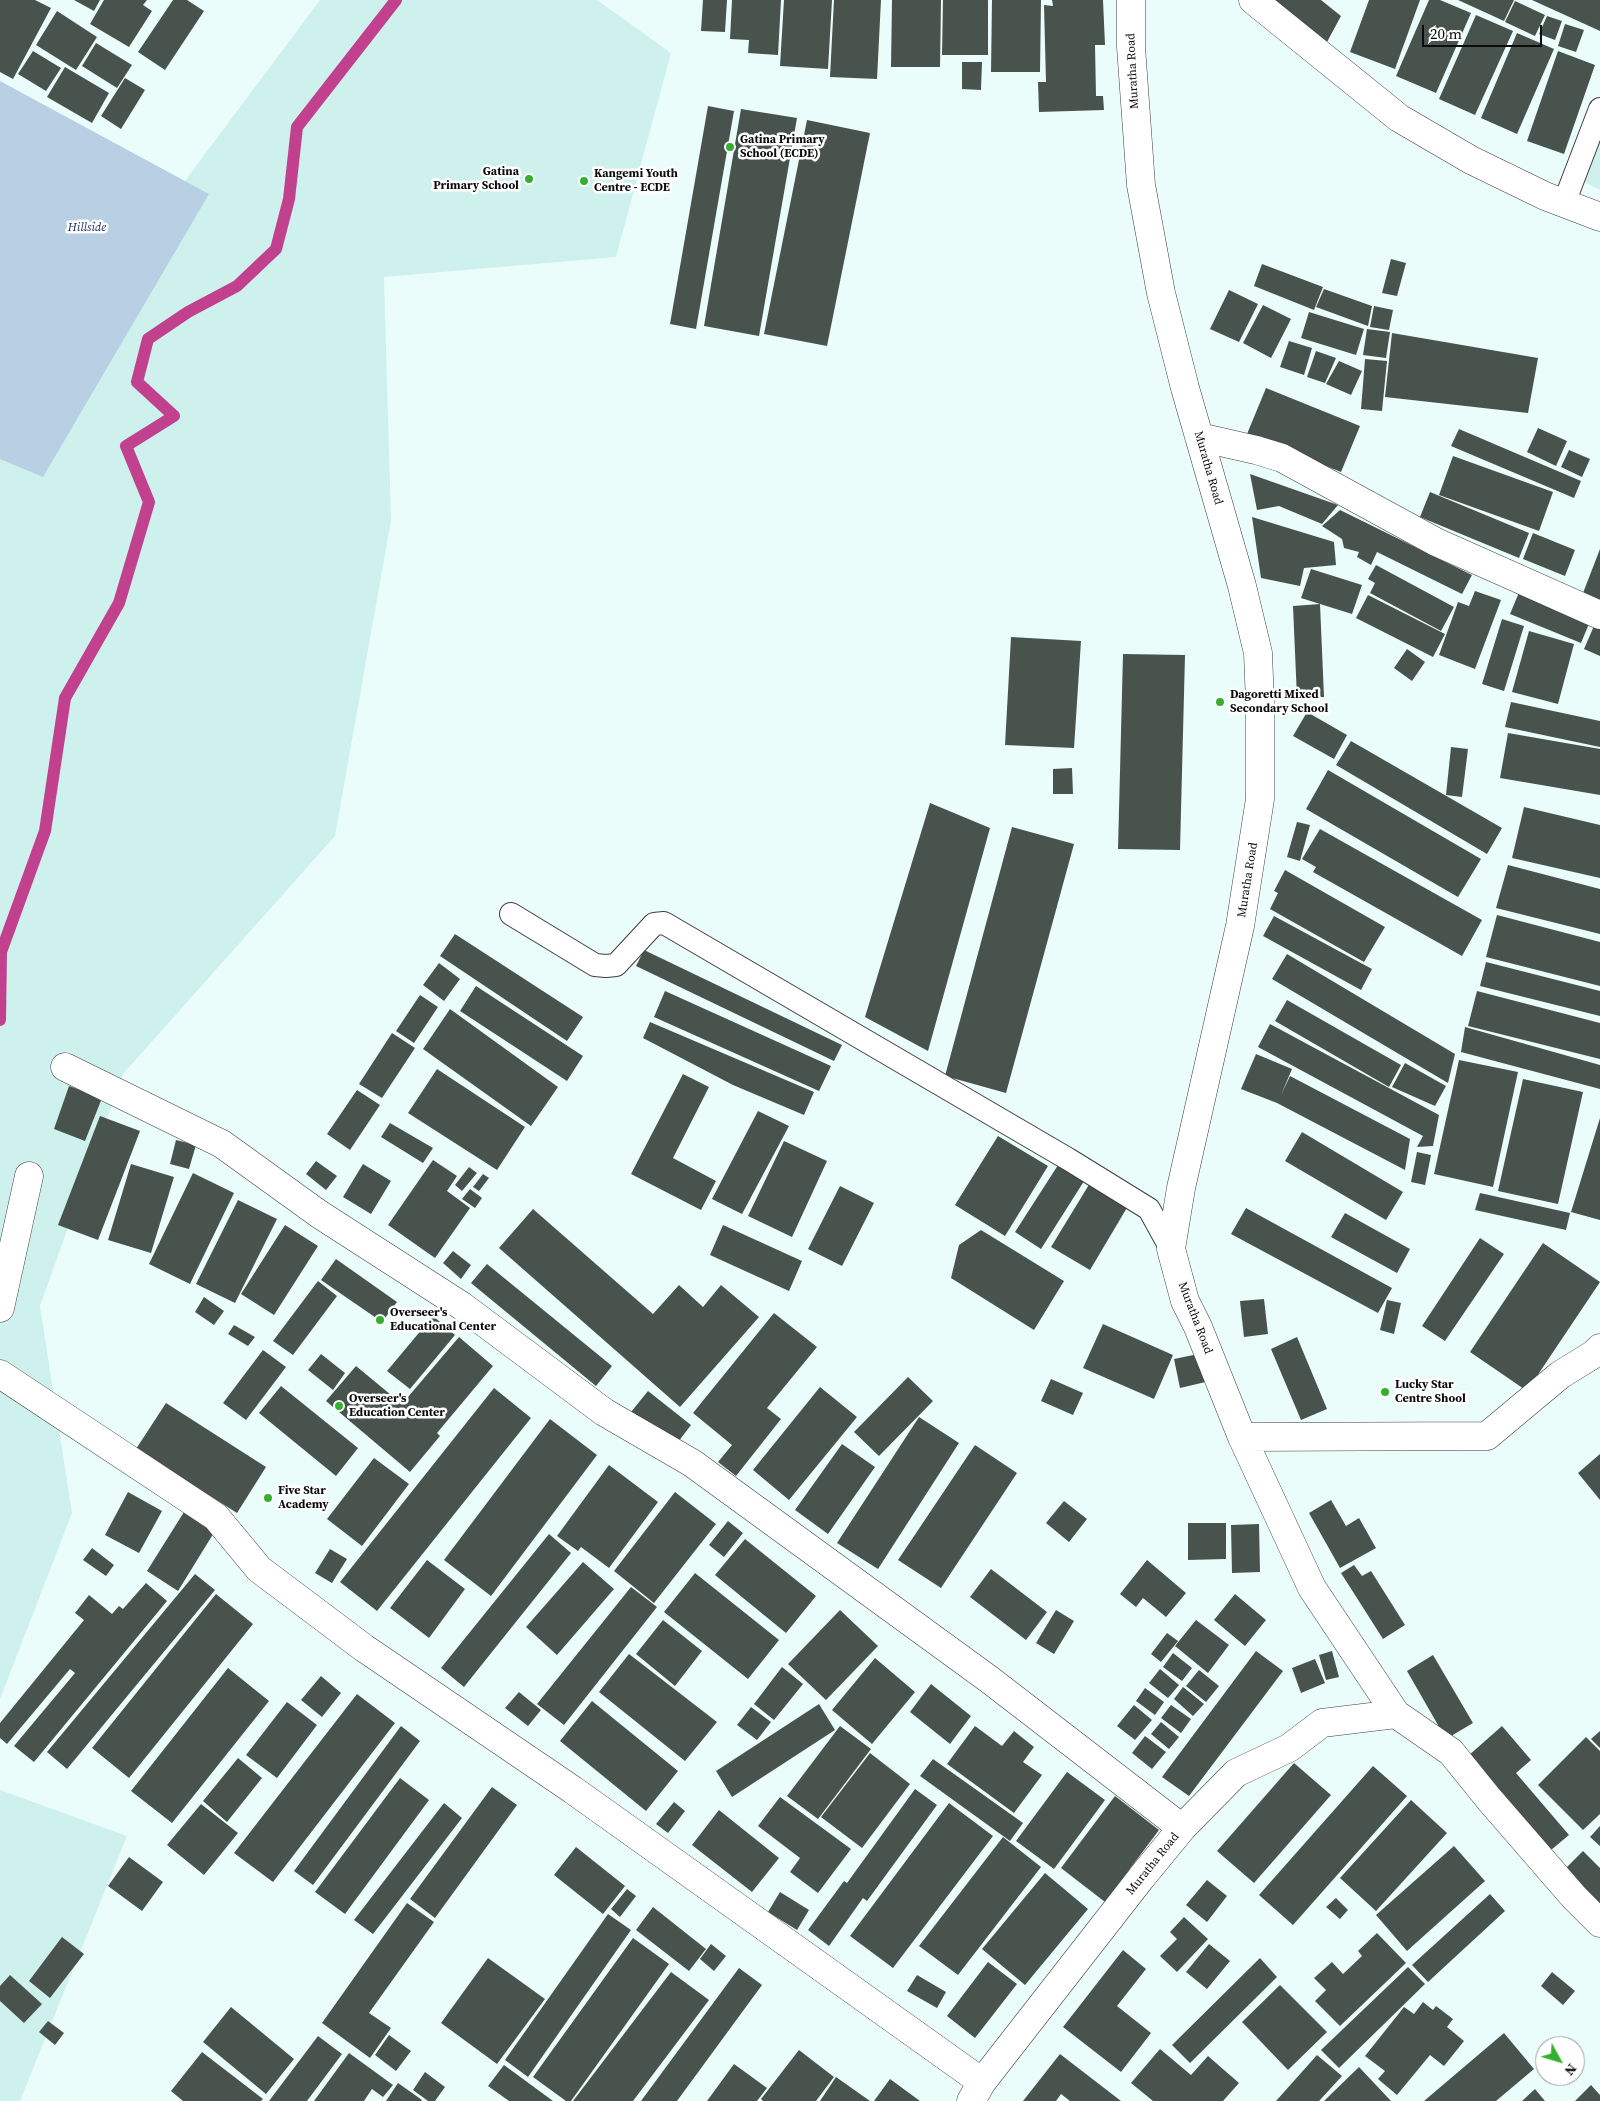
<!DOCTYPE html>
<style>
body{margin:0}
#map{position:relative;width:1600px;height:2101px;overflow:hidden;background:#ebfdfa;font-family:"Source Serif 4",serif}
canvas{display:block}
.north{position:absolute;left:1535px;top:2036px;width:50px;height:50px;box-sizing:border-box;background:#fff;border:1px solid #9d9d9d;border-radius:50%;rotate:129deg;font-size:14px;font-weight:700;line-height:20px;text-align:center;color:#0b0b0b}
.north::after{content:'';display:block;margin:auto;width:18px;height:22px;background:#36af30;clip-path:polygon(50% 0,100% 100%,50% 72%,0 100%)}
.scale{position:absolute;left:1422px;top:25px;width:120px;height:22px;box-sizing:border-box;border:2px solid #0b0b0b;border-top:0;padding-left:6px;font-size:15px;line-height:18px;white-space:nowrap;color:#0b0b0b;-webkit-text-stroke:4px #fff;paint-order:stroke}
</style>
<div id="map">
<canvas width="1600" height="2101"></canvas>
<div class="north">N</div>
<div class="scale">20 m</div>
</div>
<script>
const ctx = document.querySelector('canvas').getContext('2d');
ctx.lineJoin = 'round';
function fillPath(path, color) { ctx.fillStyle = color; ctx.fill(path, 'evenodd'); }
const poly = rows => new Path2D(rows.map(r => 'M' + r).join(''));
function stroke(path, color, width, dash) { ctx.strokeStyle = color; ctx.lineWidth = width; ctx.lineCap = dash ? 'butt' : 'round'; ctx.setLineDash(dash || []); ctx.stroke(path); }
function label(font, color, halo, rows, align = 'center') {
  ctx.font = font + ' "Source Serif 4",serif'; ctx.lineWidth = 5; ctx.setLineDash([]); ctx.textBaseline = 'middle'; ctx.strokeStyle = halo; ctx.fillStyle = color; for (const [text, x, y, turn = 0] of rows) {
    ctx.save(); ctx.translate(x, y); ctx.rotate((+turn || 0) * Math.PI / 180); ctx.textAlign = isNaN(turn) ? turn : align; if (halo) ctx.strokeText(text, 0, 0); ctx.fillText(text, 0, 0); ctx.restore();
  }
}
fillPath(poly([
 [320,0,597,0,671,53,616,257,384,277,391,520,335,836,123,1074,40,1306,72,1513,0,1699,0,246,101,304,193,170],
 [1600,135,1600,190,1583,181],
 [0,1790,127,1836,20,2101,0,2101]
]), '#cef1ee');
fillPath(poly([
 [0,81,209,194,43,477,0,459]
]), '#b8cfe4');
stroke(poly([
 [0,1020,1,952,45,831,65,698,119,603,149,502,126,446,174,416,137,382,148,339,188,312,237,286,276,249,289,199,297,127,396,0]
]), '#c1418f', 12);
fillPath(poly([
 [0,0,35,0,51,8,13,79,0,72],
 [74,0,100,0,94,11],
 [104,0,147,0,143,5,152,11,129,47,90,24],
 [173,0,187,0,204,11,165,70,138,52],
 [703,0,727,0,725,32,701,31],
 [732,0,781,0,778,55,748,53,749,40,730,39],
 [784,0,832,0,828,69,780,66],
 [834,0,881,0,877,79,830,77],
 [892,0,941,0,940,67,891,67],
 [943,0,988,0,988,55,942,55],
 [992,0,1041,0,1040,72,991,72],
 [1052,0,1103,0,1105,45,1095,45,1096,96,1103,96,1104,110,1039,112,1038,82,1046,82,1044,5,1053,6],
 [1273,0,1321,0,1341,16,1327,42],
 [1369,0,1420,0,1395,69,1350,52],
 [1429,0,1440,0,1471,13,1436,93,1396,76],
 [1458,0,1514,0,1504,21],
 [1532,0,1600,0,1600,31],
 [1515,1,1545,15,1535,36,1505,22],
 [57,11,97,37,76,70,36,45],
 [1476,15,1513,31,1475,115,1439,99],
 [1547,16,1562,21,1555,40,1539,34],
 [1565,24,1584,30,1576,52,1558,46],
 [1517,33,1554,49,1517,134,1481,118],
 [96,43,132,65,117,88,82,66],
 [33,51,61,68,46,91,18,74],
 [1558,51,1595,65,1564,154,1527,141],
 [962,62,982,62,981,90,962,89],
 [65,67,109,93,92,123,47,97],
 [125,78,145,90,121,129,101,116],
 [708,106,734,111,696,329,670,324],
 [741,109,797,118,759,336,704,326],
 [807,120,870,133,827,346,764,334],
 [1391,259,1406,263,1397,296,1382,293],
 [1262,264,1323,287,1314,310,1254,286],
 [1324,289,1372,306,1368,326,1316,307],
 [1229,290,1258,304,1239,342,1210,329],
 [1263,305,1291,319,1271,358,1243,343],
 [1374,306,1393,310,1389,330,1370,327],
 [1309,312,1364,329,1356,355,1301,338],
 [1367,329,1390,332,1386,358,1363,355],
 [1392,333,1538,358,1528,413,1385,397],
 [1289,341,1312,348,1304,375,1280,367],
 [1316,351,1336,358,1325,383,1307,377],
 [1365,359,1387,361,1382,411,1361,409],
 [1339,361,1362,371,1351,395,1326,384],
 [1266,388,1360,426,1341,472,1247,434],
 [1538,428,1567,441,1556,466,1527,452],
 [1459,429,1581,481,1574,498,1451,446],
 [1569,450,1590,459,1582,477,1561,467],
 [1453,456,1553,492,1539,531,1439,495],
 [1250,474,1338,505,1322,524,1279,506,1257,510],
 [1430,492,1529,533,1519,558,1420,517],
 [1340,510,1472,575,1462,594,1377,552,1371,565,1357,557,1359,552,1344,548,1342,539,1322,526],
 [1252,517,1334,542,1336,565,1304,568,1300,586,1261,578],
 [1533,533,1575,550,1565,576,1523,559],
 [1600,549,1600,600,1583,593],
 [1376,565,1454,607,1441,631,1370,593,1375,583,1368,579],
 [1311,569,1362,585,1352,614,1320,604,1324,697,1297,698,1293,606,1320,604,1301,598],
 [1520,590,1591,619,1581,643,1510,614],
 [1475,591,1501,600,1475,669,1439,655,1458,602,1469,606],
 [1368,595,1445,634,1433,657,1356,618],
 [1502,619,1524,626,1504,691,1482,684],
 [1594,626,1600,629,1600,656,1584,649],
 [1529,631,1574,644,1558,704,1512,692],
 [1011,637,1081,641,1074,748,1005,745],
 [1407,649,1425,662,1412,681,1394,668],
 [1123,654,1185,655,1180,850,1118,849],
 [1511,702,1600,721,1600,747,1505,727],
 [1307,712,1347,735,1334,759,1293,736],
 [1508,733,1600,749,1600,795,1500,778],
 [1351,741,1502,828,1487,854,1336,765],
 [1451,747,1468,749,1462,797,1446,795],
 [1072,768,1073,794,1053,794,1053,769],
 [1328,770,1481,859,1458,897,1306,809],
 [930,803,990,828,928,1051,865,1017],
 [1524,807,1600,825,1600,878,1512,858],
 [1297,822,1310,825,1300,861,1287,857],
 [1012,827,1074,844,1006,1093,945,1076],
 [1320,829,1482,920,1462,956,1313,872,1316,867,1302,859],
 [1508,865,1600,889,1600,934,1496,908],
 [1285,870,1385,927,1364,962,1270,909,1278,893,1274,891],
 [1497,915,1600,942,1600,986,1486,957],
 [1274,916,1372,969,1361,990,1263,936],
 [455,934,583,1017,567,1041,440,956],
 [644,950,842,1045,834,1061,636,966],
 [1287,954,1455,1054,1448,1083,1272,979],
 [1486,962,1600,991,1600,1016,1480,986],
 [439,963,460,979,444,1001,423,985],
 [476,986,583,1056,567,1081,460,1011],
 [665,991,831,1066,819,1091,654,1017],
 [1477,991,1600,1023,1600,1059,1468,1026],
 [420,995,438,1007,414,1043,396,1031],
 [1287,1000,1401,1065,1389,1087,1275,1021],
 [450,1009,558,1087,531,1126,423,1049],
 [650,1022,814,1092,804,1115,733,1085,643,1038],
 [1270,1024,1439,1115,1433,1146,1417,1147,1423,1136,1258,1047],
 [1465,1027,1600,1065,1600,1089,1461,1052],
 [392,1033,415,1048,382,1098,359,1084],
 [1256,1054,1292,1069,1281,1095,1290,1076,1410,1139,1405,1170,1277,1103,1241,1089],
 [1459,1060,1518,1072,1493,1187,1434,1174],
 [1405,1063,1446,1086,1435,1106,1392,1087],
 [437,1069,525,1127,497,1170,408,1113],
 [683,1074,709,1087,673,1158,716,1181,701,1210,631,1174],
 [1523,1079,1583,1092,1558,1204,1498,1191],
 [69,1086,102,1098,85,1141,54,1129],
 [357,1090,380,1105,350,1150,327,1134],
 [758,1111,789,1126,742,1214,712,1199],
 [100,1116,140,1131,98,1240,58,1225],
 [1600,1118,1600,1220,1571,1212],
 [390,1123,433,1148,423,1163,381,1137],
 [1302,1132,1403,1192,1386,1220,1285,1161],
 [998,1136,1048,1166,1005,1236,955,1205],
 [176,1140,196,1145,189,1169,170,1164],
 [784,1141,827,1161,792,1237,748,1216],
 [1417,1152,1431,1155,1425,1185,1411,1182],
 [433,1160,457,1176,447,1191,470,1208,435,1258,388,1225],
 [316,1161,337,1176,326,1190,306,1174],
 [1060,1162,1086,1178,1041,1249,1015,1232],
 [131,1164,174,1177,151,1253,108,1240],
 [363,1164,391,1181,371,1214,343,1197],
 [469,1167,477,1173,462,1191,455,1185],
 [193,1173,234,1193,190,1284,149,1264],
 [483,1174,489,1178,479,1191,473,1187],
 [1090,1183,1128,1206,1090,1270,1051,1247],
 [840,1186,874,1203,842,1266,808,1249],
 [470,1189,482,1198,475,1208,462,1199],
 [1480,1193,1570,1213,1566,1230,1475,1210],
 [238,1200,277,1219,235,1303,196,1284],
 [1246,1208,1392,1288,1378,1313,1231,1234],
 [533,1209,653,1314,679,1285,703,1307,721,1285,759,1317,680,1407,499,1248],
 [1345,1213,1410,1249,1397,1273,1331,1237],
 [285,1225,318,1246,274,1315,241,1294],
 [723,1225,802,1261,789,1291,710,1255],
 [981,1230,1064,1281,1034,1330,951,1278,959,1245],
 [1480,1238,1504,1254,1445,1341,1422,1326],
 [1543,1243,1600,1282,1527,1391,1470,1352],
 [453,1251,471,1265,461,1279,443,1263],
 [336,1259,397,1302,382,1322,321,1280],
 [487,1264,612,1366,596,1386,471,1283],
 [318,1281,337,1296,293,1355,273,1341],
 [204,1297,224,1311,214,1325,195,1312],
 [1264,1299,1268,1334,1244,1337,1240,1301],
 [1387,1300,1401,1303,1394,1334,1380,1330],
 [774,1313,817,1347,767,1408,781,1419,736,1476,718,1462,732,1445,693,1413],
 [433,1316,455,1335,410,1389,387,1371],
 [1103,1324,1173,1355,1154,1399,1083,1368],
 [234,1325,255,1337,248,1346,228,1334],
 [459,1337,493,1366,437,1433,440,1436,410,1472,326,1401,356,1366,402,1404],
 [1297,1337,1327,1409,1301,1420,1271,1349],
 [263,1350,286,1367,246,1420,223,1403],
 [1208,1352,1214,1380,1180,1388,1174,1359],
 [321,1354,345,1373,333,1390,308,1370],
 [908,1377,933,1401,879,1456,854,1432],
 [1051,1379,1083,1393,1073,1415,1041,1401],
 [281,1386,358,1448,336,1476,259,1413],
 [820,1387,857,1417,789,1500,753,1470],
 [494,1388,531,1418,377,1611,340,1582],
 [648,1391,691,1425,675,1446,631,1412],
 [166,1403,266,1467,237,1513,136,1449],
 [919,1417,959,1443,878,1569,837,1543],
 [550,1419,597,1455,491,1596,444,1560],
 [842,1444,875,1467,828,1534,795,1510],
 [975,1445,1017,1473,941,1588,898,1560],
 [1600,1454,1600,1500,1578,1473],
 [374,1458,409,1484,362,1546,327,1519],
 [609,1465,658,1502,609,1568,581,1547,578,1551,557,1536],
 [128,1492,162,1511,139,1553,105,1535],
 [675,1492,716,1524,654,1603,614,1571],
 [1331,1500,1346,1526,1359,1518,1376,1548,1340,1568,1309,1513],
 [1064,1501,1087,1519,1069,1542,1046,1523],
 [184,1512,215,1531,178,1591,147,1571],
 [728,1521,743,1533,724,1557,709,1545],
 [1188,1523,1226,1523,1226,1559,1188,1560],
 [1259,1524,1260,1572,1232,1573,1231,1525],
 [549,1534,571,1553,464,1687,441,1668],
 [745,1539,816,1596,786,1633,715,1575],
 [92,1548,114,1565,106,1576,83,1560],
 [330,1549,347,1559,332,1583,315,1573],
 [427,1560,465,1589,429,1638,390,1608],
 [1147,1560,1186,1593,1166,1617,1143,1598,1136,1607,1120,1594],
 [583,1562,614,1589,557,1655,526,1627],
 [1354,1565,1362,1576,1371,1571,1405,1625,1383,1639,1341,1573],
 [991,1569,1047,1612,1026,1640,970,1597],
 [695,1573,779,1640,748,1679,664,1612],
 [195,1574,215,1590,67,1769,47,1752],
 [146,1583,167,1601,34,1762,14,1746,75,1673,70,1669,7,1744,0,1738,0,1723,84,1620,75,1613,89,1595,112,1614,119,1606,123,1609],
 [631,1587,657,1607,564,1725,537,1704],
 [216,1594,253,1624,129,1778,92,1748],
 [1235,1594,1266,1620,1245,1646,1214,1620],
 [840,1610,878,1646,826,1700,788,1664],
 [1056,1610,1074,1621,1054,1654,1036,1643],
 [663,1620,702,1651,675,1686,636,1654],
 [1196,1620,1229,1645,1208,1673,1175,1646],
 [1167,1633,1178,1641,1161,1662,1151,1654],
 [1256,1651,1283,1671,1189,1796,1162,1777],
 [1332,1651,1339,1677,1326,1680,1319,1655],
 [1173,1653,1192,1668,1182,1681,1163,1667],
 [629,1654,717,1722,685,1761,599,1692],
 [1433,1655,1473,1723,1446,1739,1407,1671],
 [875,1658,915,1692,872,1744,832,1710],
 [1315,1659,1325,1683,1301,1693,1292,1668],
 [782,1667,803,1684,774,1720,754,1704],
 [228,1668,269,1701,172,1823,131,1791],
 [1160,1669,1179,1685,1168,1698,1149,1683],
 [1199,1670,1219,1686,1206,1702,1186,1686],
 [321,1676,341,1693,322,1717,301,1700],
 [931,1684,971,1716,950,1744,910,1712],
 [1183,1687,1204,1704,1193,1716,1174,1699],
 [1145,1688,1164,1702,1155,1715,1136,1701],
 [519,1692,541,1710,528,1726,505,1708],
 [357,1694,395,1723,273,1882,234,1853],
 [592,1701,678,1771,646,1811,560,1741],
 [287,1702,317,1725,277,1778,246,1755],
 [819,1704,835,1730,732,1797,716,1771],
 [1134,1705,1152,1720,1135,1740,1117,1726],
 [1171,1705,1191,1719,1181,1733,1161,1718],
 [751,1707,771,1722,757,1740,737,1725],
 [1161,1722,1179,1737,1169,1749,1151,1734],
 [401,1726,420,1741,313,1885,294,1871],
 [840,1726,871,1749,818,1819,787,1796],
 [975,1726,1002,1746,1014,1731,1034,1747,1023,1762,1042,1775,1014,1813,947,1764],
 [1502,1726,1531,1760,1516,1773,1569,1835,1551,1850,1468,1756],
 [1600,1731,1600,1748,1591,1739],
 [1145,1736,1166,1752,1152,1769,1132,1753],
 [1586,1737,1600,1751,1600,1814,1583,1830,1538,1785],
 [870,1753,910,1784,862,1848,821,1817],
 [238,1758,262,1778,227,1822,203,1801],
 [933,1759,1023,1823,1010,1841,920,1776],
 [1294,1763,1331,1795,1254,1883,1217,1851],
 [1373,1766,1407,1796,1293,1925,1259,1895],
 [1067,1772,1105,1800,1054,1869,1016,1841],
 [400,1778,429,1800,345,1914,315,1892],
 [492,1787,517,1805,435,1918,410,1899],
 [915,1789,937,1805,867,1901,863,1898,829,1946,808,1930,844,1881,847,1883],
 [1115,1796,1159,1830,1105,1902,1061,1868],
 [780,1797,851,1849,818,1893,790,1872,800,1858,758,1826],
 [1411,1800,1447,1833,1376,1911,1340,1878],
 [674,1802,685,1811,668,1833,656,1824],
 [444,1803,462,1818,373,1934,354,1920],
 [949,1803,993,1836,893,1968,850,1936],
 [201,1804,238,1833,204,1875,167,1845],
 [719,1810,779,1858,752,1892,692,1845],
 [1600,1826,1600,1846,1590,1837],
 [1003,1837,1041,1867,958,1975,919,1946],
 [1454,1846,1485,1881,1407,1951,1376,1915],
 [576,1847,625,1886,603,1914,554,1875],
 [1583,1851,1600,1868,1600,1908,1563,1871],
 [129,1857,163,1882,142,1911,108,1886],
 [1045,1873,1088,1909,1025,1985,982,1949],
 [1207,1880,1227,1896,1207,1922,1186,1905],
 [627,1889,636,1896,620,1917,611,1909],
 [780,1892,809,1910,797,1930,768,1912],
 [1490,1894,1505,1911,1428,1982,1412,1965],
 [1336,1898,1348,1910,1340,1919,1326,1907],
 [407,1903,434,1922,369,2013,391,2028,370,2058,322,2023],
 [653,1907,706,1949,689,1971,636,1930],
 [608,1914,631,1930,528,2077,505,2060],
 [1184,1917,1208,1939,1177,1972,1160,1956,1177,1939,1170,1932],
 [1377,1933,1406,1963,1340,2026,1315,2001,1326,1990,1314,1978,1332,1962,1343,1974,1362,1956,1358,1951],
 [62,1937,84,1954,50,1998,29,1981],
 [633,1938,669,1964,571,2101,566,2101,533,2077],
 [711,1944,726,1956,714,1971,700,1959],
 [1209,1944,1230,1961,1207,1989,1186,1972],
 [1123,1950,1146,1969,1117,2006,1151,2033,1121,2072,1063,2027],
 [488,1958,545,1999,497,2064,441,2023],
 [1260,1958,1277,1977,1190,2063,1172,2045],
 [988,1962,1017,1984,975,2038,947,2016],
 [1408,1967,1425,1984,1339,2068,1321,2050],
 [739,1968,762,1985,677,2101,641,2101],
 [671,1972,709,2000,633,2101,573,2101],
 [1552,1972,1575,1991,1563,2005,1541,1986],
 [10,1975,42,2004,24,2023,0,2001,0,1986],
 [917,1975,946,1992,937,2008,907,1991],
 [1280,1985,1327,2032,1288,2070,1242,2022],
 [1423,2002,1433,2010,1436,2006,1453,2019,1447,2027,1464,2041,1444,2066,1430,2055,1397,2095,1378,2079,1385,2071,1365,2056,1404,2007,1414,2014],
 [231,2007,294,2059,266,2094,203,2042],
 [48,2021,64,2033,55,2045,39,2032],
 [1504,2033,1534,2069,1496,2101,1424,2101],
 [389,2035,411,2051,396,2071,375,2055],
 [318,2036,342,2054,307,2101,269,2101],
 [1160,2049,1191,2075,1208,2056,1239,2083,1223,2101,1153,2101,1131,2083],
 [799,2050,834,2077,816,2101,763,2101,761,2099],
 [202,2052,263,2099,261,2101,183,2101,171,2091],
 [349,2053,393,2085,383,2097,372,2089,364,2101,314,2101],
 [1060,2054,1121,2101,1070,2101,1061,2094,1056,2101,1023,2101],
 [1317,2055,1342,2076,1319,2101,1276,2101],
 [734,2064,767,2088,757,2101,707,2101],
 [504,2065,553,2101,509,2101,488,2086],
 [1359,2067,1391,2101,1324,2101],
 [425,2072,445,2087,435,2101,428,2101,413,2090],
 [836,2077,870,2101,820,2101],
 [890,2079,920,2101,874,2101],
 [398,2083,422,2100,421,2101,386,2101],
 [1591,2085,1600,2095,1600,2101,1575,2101],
 [1535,2089,1545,2101,1522,2101]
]), '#49534d');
const lane = poly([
 [1564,203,1600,109],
 [511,914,595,965,606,966,616,965,654,924,664,923,1068,1159,1149,1209,1171,1249]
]);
const street = poly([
 [1131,0,1131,47,1141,185,1161,293,1185,388,1242,586,1258,653,1260,703,1260,799,1240,926,1181,1188,1171,1249,1185,1301,1198,1327,1242,1437,1312,1588,1396,1714,1451,1752,1489,1799,1574,1897,1600,1923],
 [1253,0,1399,118,1471,160,1545,196,1600,217],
 [1199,437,1256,450,1282,458,1436,542,1600,615],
 [65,1067,222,1144,319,1214,462,1306,604,1412,692,1463,990,1680,1182,1828],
 [0,1308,29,1176],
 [0,1374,216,1517,259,1569,364,1648,573,1790,982,2082],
 [1242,1437,1487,1436,1560,1375,1594,1354,1600,1348],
 [971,2101,982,2082,1141,1878,1182,1828,1236,1773,1289,1748,1322,1723,1396,1714]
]);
stroke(lane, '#3e3e3e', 24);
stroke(street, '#3e3e3e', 29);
stroke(lane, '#fff', 22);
stroke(street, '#fff', 28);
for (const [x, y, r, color] of [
 [730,147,5,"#36af30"],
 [529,179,5,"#36af30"],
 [584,181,5,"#36af30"],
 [1220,702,5,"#36af30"],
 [380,1320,5,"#36af30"],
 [1385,1392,5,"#36af30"],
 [339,1406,5,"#36af30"],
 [268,1498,5,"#36af30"]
]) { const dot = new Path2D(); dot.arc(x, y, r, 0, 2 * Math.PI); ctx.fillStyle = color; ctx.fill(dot); stroke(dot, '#fff', 2); }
label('12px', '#0b0b0b', '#fff', [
 ["Muratha Road",1133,71,-93],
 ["Muratha Road",1208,468,74],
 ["Muratha Road",1248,880,-81],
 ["Muratha Road",1195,1318,69],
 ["Muratha Road",1153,1864,-51]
]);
label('bold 12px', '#0b0b0b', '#fff', [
 ["Gatina Primary",740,140],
 ["School (ECDE)",740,154],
 ["Gatina",519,172,"right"],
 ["Primary School",519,186,"right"],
 ["Kangemi Youth",594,174],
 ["Centre - ECDE",594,188],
 ["Dagoretti Mixed",1230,695],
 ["Secondary School",1230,709],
 ["Overseer's",390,1313],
 ["Educational Center",390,1327],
 ["Lucky Star",1395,1385],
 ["Centre Shool",1395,1399],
 ["Overseer's",349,1399],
 ["Education Center",349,1413],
 ["Five Star",278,1491],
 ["Academy",278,1505]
], 'left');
label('italic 12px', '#222e5d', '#fff', [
 ["Hillside",87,228]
]);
</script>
